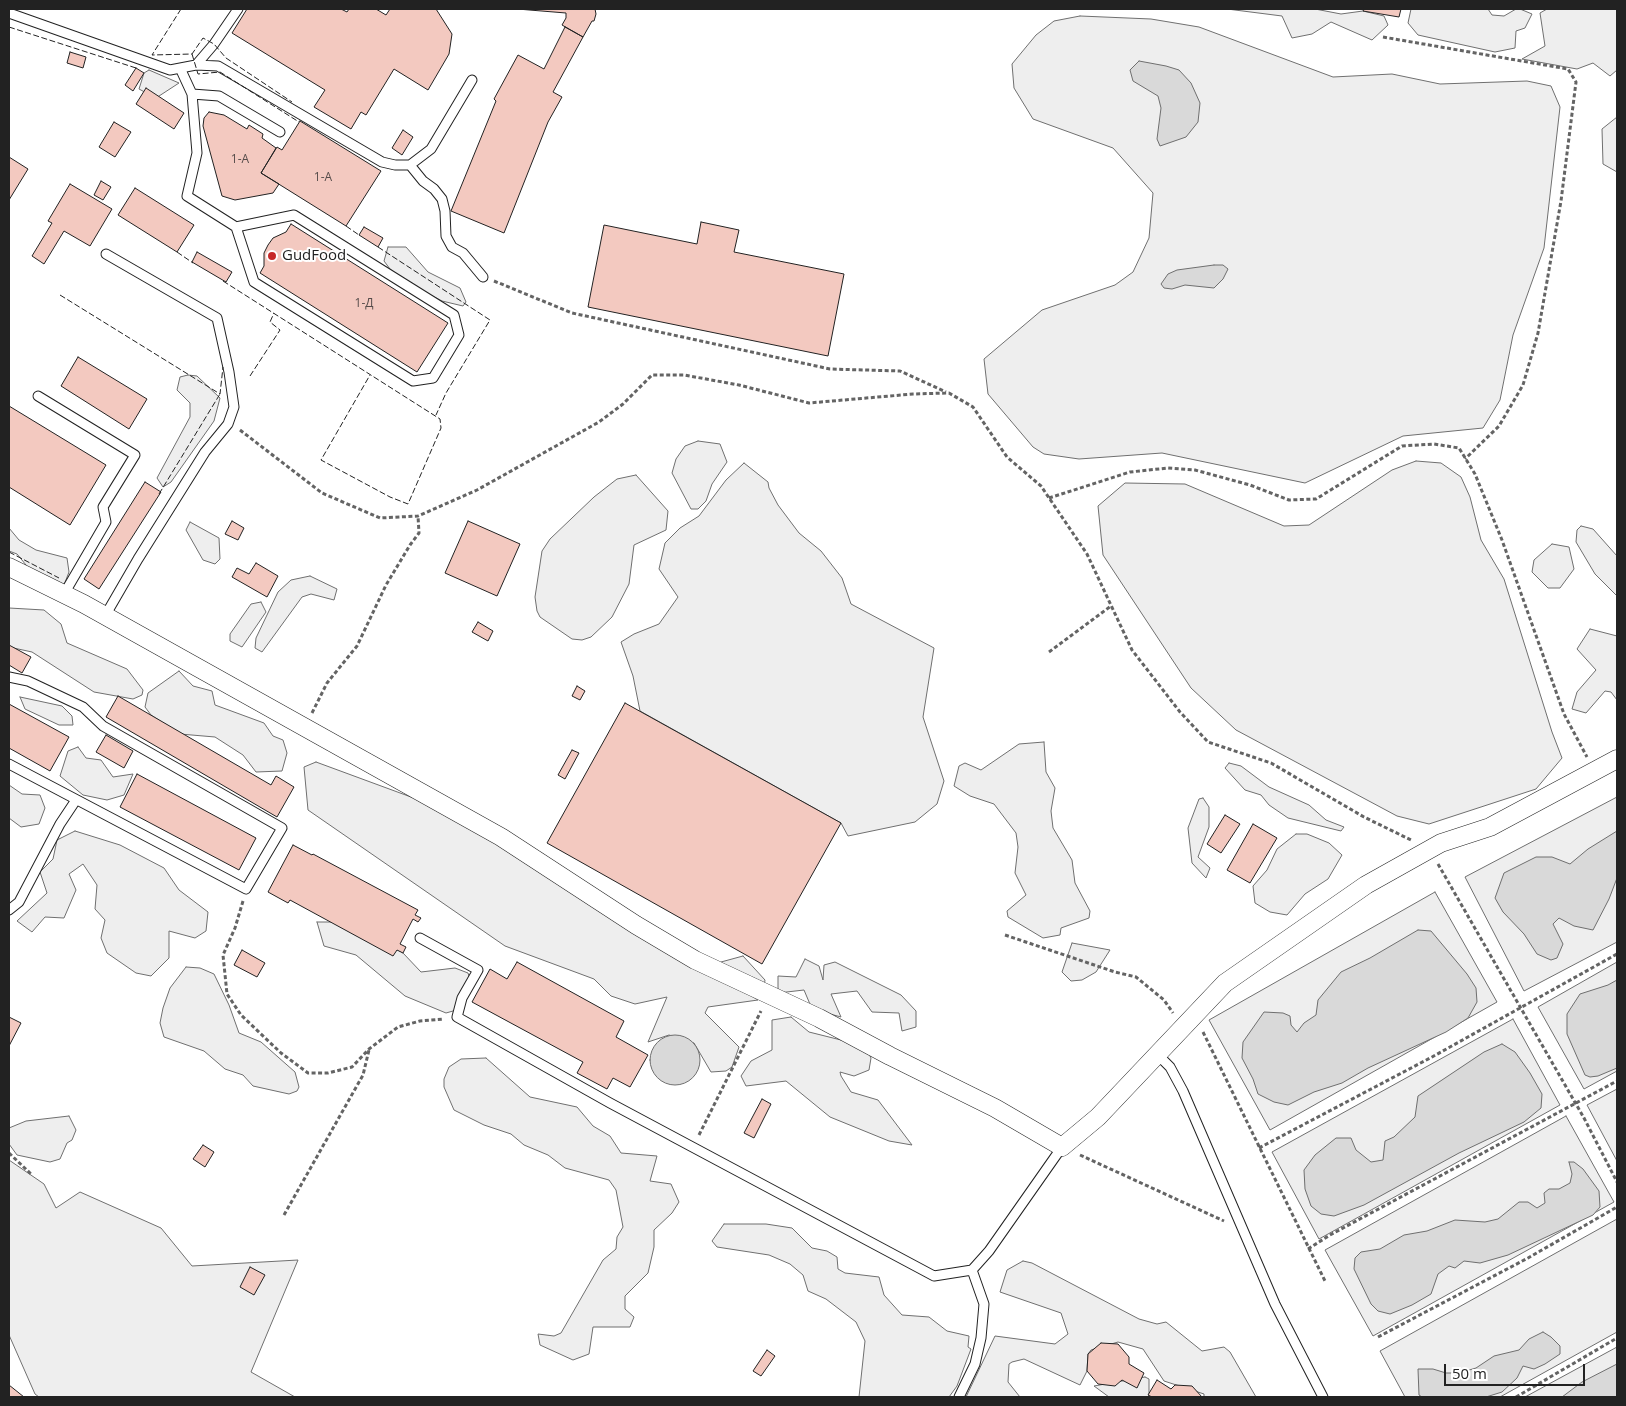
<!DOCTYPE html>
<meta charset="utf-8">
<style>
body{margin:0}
#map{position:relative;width:1626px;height:1406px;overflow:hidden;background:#fff;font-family:"Open Sans",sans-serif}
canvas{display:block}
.frame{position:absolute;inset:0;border:10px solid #222;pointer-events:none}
.scale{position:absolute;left:1444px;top:1364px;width:141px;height:22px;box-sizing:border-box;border:2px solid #222;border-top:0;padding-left:6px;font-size:15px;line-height:18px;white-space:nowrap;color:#222;-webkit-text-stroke:4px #fff;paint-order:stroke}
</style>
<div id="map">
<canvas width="1626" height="1406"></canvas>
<div class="frame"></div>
<div class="scale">50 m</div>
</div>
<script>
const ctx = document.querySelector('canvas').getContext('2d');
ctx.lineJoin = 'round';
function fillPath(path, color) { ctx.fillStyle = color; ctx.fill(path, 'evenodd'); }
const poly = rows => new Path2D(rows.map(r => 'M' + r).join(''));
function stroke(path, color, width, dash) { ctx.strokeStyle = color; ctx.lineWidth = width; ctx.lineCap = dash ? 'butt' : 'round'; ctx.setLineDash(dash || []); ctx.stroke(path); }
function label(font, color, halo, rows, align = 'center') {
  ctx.font = font + ' "Open Sans",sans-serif'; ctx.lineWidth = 4; ctx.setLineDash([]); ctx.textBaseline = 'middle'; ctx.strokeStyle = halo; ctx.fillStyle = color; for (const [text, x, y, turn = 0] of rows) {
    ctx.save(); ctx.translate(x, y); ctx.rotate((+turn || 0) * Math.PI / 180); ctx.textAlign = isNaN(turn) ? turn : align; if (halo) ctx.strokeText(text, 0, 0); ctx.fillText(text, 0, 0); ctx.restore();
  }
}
const green = poly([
 [1227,9,1315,9,1341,14,1363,11,1384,16,1388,25,1372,40,1331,22,1312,34,1292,38,1282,16,1227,9],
 [1411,9,1488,9,1492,15,1504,16,1516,9,1520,9,1532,14,1525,28,1516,31,1515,48,1495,52,1418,35,1408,23,1411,9],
 [1547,9,1617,9,1617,70,1610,76,1593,63,1577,69,1522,59,1545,46,1540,13,1547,9],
 [1080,16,1151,19,1199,27,1333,77,1392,74,1440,84,1527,81,1551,86,1560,107,1544,248,1513,335,1500,400,1483,428,1403,436,1305,483,1162,453,1079,459,1044,454,1033,447,988,394,984,359,1042,310,1115,285,1133,272,1149,238,1153,193,1113,148,1033,119,1014,88,1012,64,1036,35,1054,21,1080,16],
 [149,70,179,83,156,98,139,89,144,73,149,70],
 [1617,117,1617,172,1603,164,1602,129,1617,117],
 [388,247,406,247,428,272,460,288,466,302,463,306,442,301,405,282,390,269,384,261,388,247],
 [188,375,197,376,220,398,214,421,171,482,163,487,157,478,190,417,190,403,177,390,180,377,188,375],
 [698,441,720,444,727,462,712,484,706,501,698,509,691,509,672,473,676,459,685,446,698,441],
 [1416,461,1441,463,1461,477,1470,497,1481,540,1504,579,1552,732,1562,758,1536,789,1429,824,1397,816,1236,730,1191,688,1103,555,1098,506,1125,483,1185,484,1284,526,1309,525,1392,470,1416,461],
 [744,463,768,482,769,488,778,505,799,533,821,551,842,578,851,604,934,648,923,717,944,781,937,804,915,822,848,836,841,823,640,711,633,676,621,642,634,634,659,624,678,597,659,569,665,543,680,528,699,516,726,480,744,463],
 [636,475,668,511,666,530,634,545,629,584,612,617,591,637,582,640,572,639,540,617,537,611,535,597,542,551,550,539,594,497,617,479,636,475],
 [190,522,219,538,220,559,215,564,203,560,186,530,190,522],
 [1581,526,1593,529,1617,556,1617,596,1595,574,1576,542,1577,530,1581,526],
 [9,528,19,540,36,550,67,558,69,572,64,585,35,576,17,554,9,551,9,528],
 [1552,544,1569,547,1574,569,1560,588,1548,588,1532,572,1534,560,1552,544],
 [310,576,337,589,334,600,311,594,302,597,262,652,255,648,256,638,278,592,291,580,310,576],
 [261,602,266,612,242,647,230,641,230,634,251,604,261,602],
 [9,608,44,610,61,624,67,643,127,669,143,690,142,695,133,699,94,692,32,652,9,647,9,608],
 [1590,629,1617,636,1617,700,1611,692,1605,691,1586,713,1572,709,1577,692,1596,670,1577,649,1590,629],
 [179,671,193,686,212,691,215,705,264,723,273,736,283,740,287,753,282,771,256,772,243,755,215,737,180,734,151,715,145,707,148,693,179,671],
 [20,697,62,706,72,716,73,725,59,725,25,709,20,697],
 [1044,742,1046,772,1055,788,1051,811,1053,828,1072,860,1075,883,1090,911,1089,918,1061,928,1060,935,1043,938,1008,917,1007,911,1026,895,1015,873,1018,847,1016,833,994,804,970,796,954,786,959,766,965,763,981,770,1019,744,1044,742],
 [78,747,86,758,101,760,113,777,133,774,124,795,107,800,83,795,60,776,68,751,78,747],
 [316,762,468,818,758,1000,708,1007,705,1013,739,1047,732,1067,726,1071,711,1072,694,1043,669,1035,648,1042,667,997,635,1004,611,996,594,979,505,946,308,810,304,767,316,762],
 [1229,763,1241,766,1269,787,1309,805,1326,820,1344,827,1341,831,1288,818,1269,805,1261,795,1245,790,1225,768,1229,763],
 [9,785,22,794,40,795,45,808,39,824,21,827,9,818,9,785],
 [1617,797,1617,942,1524,991,1465,877,1617,797],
 [1203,798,1209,807,1209,827,1198,857,1210,868,1206,878,1192,863,1188,828,1199,799,1203,798],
 [75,831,120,845,164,868,179,890,208,912,206,931,195,938,169,931,169,958,151,976,136,973,107,953,101,938,105,920,95,909,97,885,83,864,69,874,76,890,64,918,45,917,32,932,17,921,47,893,40,872,53,859,57,840,75,831],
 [1296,834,1307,834,1329,843,1342,855,1328,879,1305,894,1287,915,1270,912,1255,903,1253,886,1267,870,1277,849,1296,834],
 [1435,892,1497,1002,1270,1130,1209,1020,1435,892],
 [317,922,350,922,403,953,421,972,455,968,468,973,470,979,467,998,453,1011,446,1013,405,996,356,955,324,946,317,922],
 [1072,943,1110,950,1096,972,1082,980,1071,981,1062,972,1072,943],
 [743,956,765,980,763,992,719,966,721,962,743,956],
 [805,959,819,966,823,980,824,965,835,962,901,995,916,1011,916,1027,902,1031,899,1013,872,1012,857,991,831,994,841,1017,812,1009,804,990,778,993,778,976,796,977,805,959],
 [1617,962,1617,1071,1584,1089,1538,1007,1617,962],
 [186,967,200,968,214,974,229,1005,239,1033,261,1042,295,1072,299,1087,297,1091,289,1094,253,1086,243,1075,225,1069,204,1051,164,1037,160,1023,163,1008,170,988,186,967],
 [791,1017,809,1032,865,1046,871,1058,869,1070,854,1076,840,1072,841,1076,851,1092,878,1100,912,1145,889,1141,830,1117,786,1081,746,1086,741,1076,751,1061,772,1050,772,1020,791,1017],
 [1513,1019,1560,1105,1319,1239,1272,1152,1513,1019],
 [486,1058,530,1097,577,1107,593,1126,610,1136,621,1153,657,1156,650,1181,671,1184,679,1202,672,1213,654,1230,654,1247,648,1273,625,1296,625,1309,634,1317,630,1327,593,1327,589,1354,573,1360,540,1345,538,1334,554,1336,561,1333,603,1260,616,1249,617,1237,623,1227,616,1190,609,1180,565,1168,548,1155,524,1145,511,1134,484,1125,454,1110,444,1087,444,1079,449,1067,461,1059,486,1058],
 [1617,1089,1617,1161,1587,1105,1617,1089],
 [69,1116,76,1130,72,1140,67,1143,60,1159,50,1162,17,1155,9,1144,9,1128,26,1121,69,1116],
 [1566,1116,1614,1202,1373,1336,1325,1250,1566,1116],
 [9,1160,44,1184,56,1208,80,1192,161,1228,192,1266,298,1260,251,1372,295,1397,39,1397,35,1394,9,1335,9,1160],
 [1617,1219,1617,1332,1500,1397,1405,1397,1380,1351,1617,1219],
 [724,1224,766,1224,792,1228,812,1248,827,1251,837,1257,838,1269,845,1273,879,1277,884,1295,902,1315,929,1317,947,1331,969,1336,968,1347,971,1349,957,1386,949,1397,859,1397,865,1341,856,1322,826,1299,808,1291,803,1275,790,1264,769,1255,717,1247,712,1241,724,1224],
 [1023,1261,1032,1263,1139,1319,1157,1324,1166,1322,1202,1351,1224,1347,1230,1352,1256,1397,1204,1397,1204,1394,1164,1381,1143,1349,1118,1342,1091,1350,1088,1354,1087,1371,1080,1385,1024,1359,1012,1362,1009,1364,1008,1382,1020,1397,966,1397,995,1336,1055,1344,1068,1334,1061,1313,1000,1292,1007,1270,1023,1261],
 [1617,1347,1617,1397,1525,1397,1617,1347],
 [1145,1377,1149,1379,1149,1397,1109,1397,1094,1386,1145,1377]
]);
fillPath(green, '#eee');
stroke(green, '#6f6f6f', 1);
const water = poly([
 [1139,61,1166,66,1179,70,1191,83,1200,103,1198,122,1186,137,1160,146,1157,139,1161,108,1158,96,1133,81,1130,70,1139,61],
 [1214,265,1223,265,1228,269,1223,279,1214,288,1185,285,1172,289,1164,288,1161,284,1168,274,1177,270,1214,265],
 [1617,831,1617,878,1609,899,1593,930,1574,926,1559,918,1553,924,1563,944,1557,958,1551,960,1537,954,1524,934,1503,912,1495,898,1504,873,1536,857,1552,857,1570,864,1588,849,1617,831],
 [1418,930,1431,931,1467,974,1476,988,1477,1002,1468,1018,1446,1032,1368,1068,1342,1083,1314,1092,1288,1105,1274,1102,1258,1094,1253,1079,1242,1058,1243,1042,1264,1012,1283,1013,1290,1016,1291,1025,1297,1032,1304,1023,1316,1015,1318,1000,1341,972,1370,958,1418,930],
 [1617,980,1617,1068,1598,1076,1590,1077,1585,1075,1567,1034,1567,1014,1580,994,1608,985,1617,980],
 '650 1060a25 25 0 1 1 50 0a25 25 0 1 1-50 0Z',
 [1502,1044,1515,1052,1530,1073,1542,1094,1541,1108,1524,1122,1459,1153,1364,1205,1334,1216,1321,1214,1311,1206,1305,1189,1304,1170,1315,1155,1336,1138,1351,1138,1356,1150,1371,1162,1383,1160,1385,1141,1394,1137,1415,1117,1418,1096,1484,1052,1502,1044],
 [1569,1162,1574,1162,1583,1169,1599,1191,1600,1207,1593,1215,1508,1255,1480,1263,1464,1261,1455,1268,1449,1266,1438,1274,1431,1294,1412,1305,1390,1314,1378,1311,1371,1304,1354,1269,1355,1258,1361,1252,1380,1249,1404,1235,1427,1231,1455,1220,1485,1222,1498,1219,1519,1202,1528,1202,1537,1208,1545,1203,1544,1193,1549,1189,1559,1189,1570,1183,1572,1174,1569,1162],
 [1543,1332,1551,1337,1560,1346,1560,1354,1545,1364,1534,1369,1523,1366,1517,1378,1502,1392,1486,1397,1422,1397,1419,1395,1418,1369,1433,1369,1446,1373,1459,1373,1476,1368,1494,1356,1519,1350,1529,1339,1543,1332],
 [1617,1364,1617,1397,1562,1397,1582,1382,1617,1364]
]);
fillPath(water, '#d9d9d9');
stroke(water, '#6f6f6f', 1);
const building = poly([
 [247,9,341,9,347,12,349,9,376,9,386,15,390,9,436,9,452,34,449,54,428,90,394,69,366,115,361,112,351,129,314,107,325,90,232,33,247,9],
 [517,9,595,9,596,14,594,21,592,21,583,37,562,25,566,18,566,13,517,9],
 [1364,9,1401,9,1399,17,1363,11,1364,9],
 [565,27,583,37,553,92,562,97,548,122,504,233,451,211,496,101,494,99,518,55,544,69,565,27],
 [70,52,86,57,83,68,67,63,70,52],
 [136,68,144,73,133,91,125,85,136,68],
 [146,88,184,113,174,129,136,104,146,88],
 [209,112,224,115,247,129,249,125,263,134,262,138,276,148,261,173,279,184,273,193,235,200,222,196,203,126,204,118,209,112],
 [300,121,381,171,346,226,261,173,277,147,282,150,300,121],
 [114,122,131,132,115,157,99,147,114,122],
 [403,130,413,137,402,155,392,148,403,130],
 [9,157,28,169,9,200,9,157],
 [101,181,111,187,103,200,94,195,101,181],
 [70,184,112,209,90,246,64,231,44,264,32,256,52,223,48,221,70,184],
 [135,188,194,225,177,252,118,215,135,188],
 [701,222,739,230,734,252,844,274,828,356,588,307,604,225,697,244,701,222],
 [291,224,448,323,417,372,260,273,264,266,264,253,268,245,273,238,286,232,291,224],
 [364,227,383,238,378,247,359,235,364,227],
 [197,252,232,272,226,282,192,262,197,252],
 [78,357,147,399,129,429,61,386,78,357],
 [9,406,106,465,70,525,9,487,9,406],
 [145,482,161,492,99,589,84,579,145,482],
 [232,521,244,528,238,540,225,534,232,521],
 [468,521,520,544,497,596,445,573,468,521],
 [256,563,278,576,267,597,232,577,237,568,249,574,256,563],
 [478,622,493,631,488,641,472,632,478,622],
 [9,645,31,657,22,673,9,665,9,645],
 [577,686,585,691,580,700,572,696,577,686],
 [118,696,271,785,276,776,294,787,277,817,106,717,118,696],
 [625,703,841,823,762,964,547,843,625,703],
 [9,704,69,737,50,771,9,748,9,704],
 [106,735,133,751,124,768,96,752,106,735],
 [572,750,579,753,565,779,558,775,572,750],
 [137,774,256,838,239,870,120,807,137,774],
 [1225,815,1240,824,1221,853,1207,844,1225,815],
 [1253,824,1277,838,1250,883,1227,870,1253,824],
 [293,845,312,855,313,854,418,910,415,915,421,918,418,922,413,919,400,944,406,947,403,953,397,950,393,956,290,900,288,903,268,892,293,845],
 [242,950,265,963,257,977,234,965,242,950],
 [517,962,624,1021,616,1037,648,1055,630,1087,613,1078,607,1089,577,1073,583,1062,472,1002,490,969,507,979,517,962],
 [9,1017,21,1023,9,1046,9,1017],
 [762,1099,771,1104,754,1138,744,1133,762,1099],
 [203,1145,214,1152,205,1167,193,1159,203,1145],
 [250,1267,265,1275,254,1295,240,1287,250,1267],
 [1101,1343,1118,1344,1129,1357,1129,1364,1144,1373,1137,1388,1122,1380,1115,1386,1098,1384,1087,1371,1088,1354,1101,1343],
 [767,1350,775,1356,761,1376,753,1371,767,1350],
 [1157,1380,1171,1389,1175,1385,1192,1386,1202,1397,1152,1397,1148,1395,1157,1380],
 [9,1385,24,1397,9,1397,9,1385]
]);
fillPath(building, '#f3c9c0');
stroke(building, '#222', 1);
const service = poly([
 [9,13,170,70,196,65,218,66,382,162,395,165,410,165,431,149,472,80],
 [196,65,214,44,238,9],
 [180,68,192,94,219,96,280,132],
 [192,94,197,153,187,196,236,227,294,215,454,315,459,335,433,378,413,381,254,282,236,227],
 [410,165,423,181,434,189,442,199,445,211,446,236,452,247,463,253,483,277],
 [38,396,135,455,103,507,106,522,64,594],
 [105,616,138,559,205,452,228,424,234,407,229,372,217,318,106,254],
 [9,677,28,681,83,707,103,726,282,828,246,889,9,764],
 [9,910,19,902,60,824,76,800],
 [420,938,478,970,462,998,457,1017,610,1103,934,1276,972,1270,984,1304,981,1338,975,1364,959,1397],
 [1157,1054,1170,1067,1183,1091,1275,1304,1323,1397],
 [972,1270,989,1251,1062,1147]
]);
const minor = poly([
 [9,567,84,604,501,837,636,925,695,960,819,1018,890,1056,995,1108,1062,1147,1098,1117,1225,983,1366,885,1441,843,1490,827,1617,759]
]);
stroke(service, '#222', 11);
stroke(minor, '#222', 19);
stroke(poly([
 [1383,37,1568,69,1576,82,1561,201,1538,333,1523,385,1499,426,1465,459],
 [494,281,572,313,830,369,900,371,946,392],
 [240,430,322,493,380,518,418,516,477,490,599,422,623,404,652,375,684,375,739,385,809,403,913,394,949,393,973,407,1007,457,1041,486,1087,554,1132,650,1180,712,1208,742,1271,763,1364,817,1411,840],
 [1049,498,1130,472,1168,468,1195,470,1250,485,1289,500,1316,499,1402,446,1434,444,1459,448,1475,474,1502,540,1564,714,1587,757],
 [1049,652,1111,606],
 [312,713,327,683,357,646,386,585,410,545,419,533,418,516],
 [1438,864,1584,1118,1617,1182],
 [243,901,235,928,223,955,227,994,241,1015,281,1053,308,1073,328,1073,352,1067,369,1049,398,1027,420,1021,444,1019],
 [1005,935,1115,972,1136,977,1164,1000,1173,1013],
 [1203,1032,1325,1281],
 [699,1135,761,1011],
 [1259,1148,1432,1057,1617,954],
 [9,1153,31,1174],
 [1080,1155,1224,1221],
 [284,1215,363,1075,369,1050],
 [1308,1249,1330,1235,1617,1081],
 [1378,1337,1528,1258,1617,1207],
 [1516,1397,1617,1338]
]), '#646464', 3, [4, 2.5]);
stroke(service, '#fff', 9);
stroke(minor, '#fff', 18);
stroke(poly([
 [181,9,152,55,192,54,203,38,214,44,226,58,292,102],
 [9,27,136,68],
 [192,54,198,74,220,72,299,122],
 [346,226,359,235],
 [378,247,490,320,446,393,436,415],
 [177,252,193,263],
 [223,281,440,419,441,428,408,504,390,497,321,460,370,375],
 [60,295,220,394,223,367],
 [250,376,280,330,270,322,274,313],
 [159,494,220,394],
 [9,552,59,578]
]), '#222', 1, [6, 2.5]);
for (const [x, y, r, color] of [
 [272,256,5,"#c62828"]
]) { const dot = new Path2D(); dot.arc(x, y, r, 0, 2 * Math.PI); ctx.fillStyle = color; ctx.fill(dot); stroke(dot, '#fff', 2); }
label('12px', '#564c4a', null, [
 ["1-А",240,160],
 ["1-А",323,178],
 ["1-Д",364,304]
]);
label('15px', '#222', '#fff', [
 ["GudFood",282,256]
], 'left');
</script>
